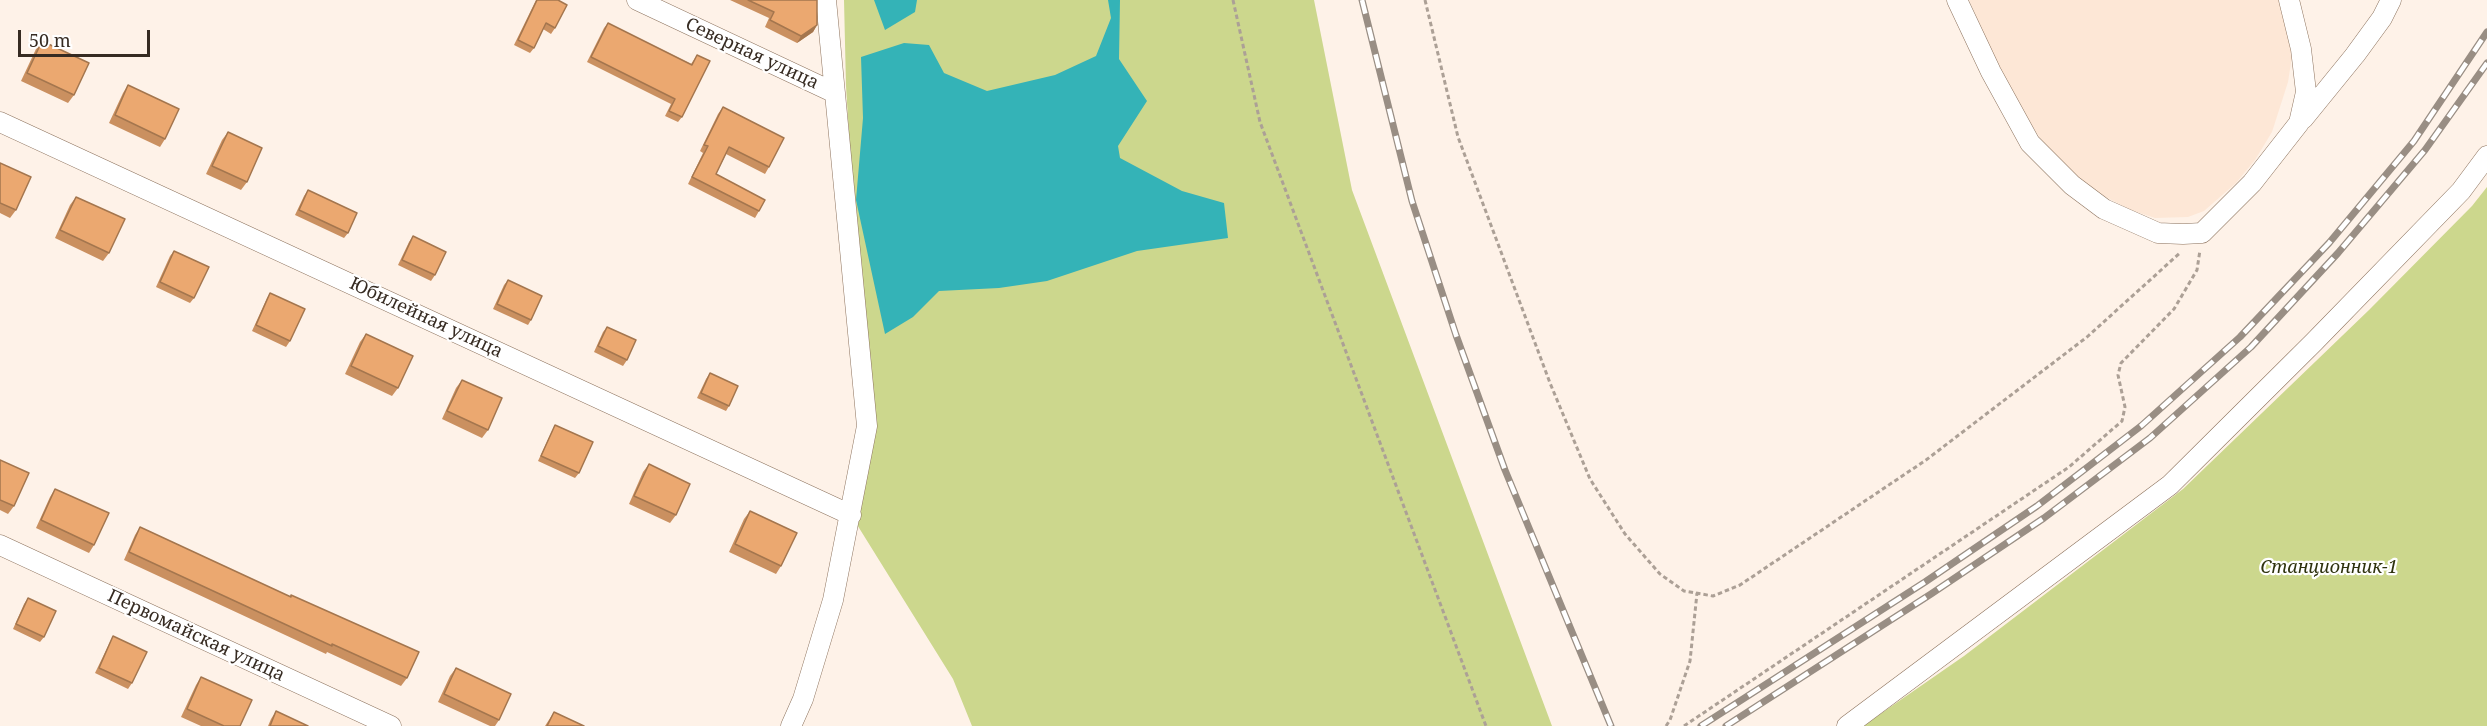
<!DOCTYPE html>
<meta charset="utf-8">
<style>
body{margin:0}
#map{position:relative;width:2487px;height:726px;overflow:hidden;background:#fef2e8;font-family:"Noto Serif",serif}
canvas{display:block}
.scale{position:absolute;left:18px;top:30px;width:132px;height:27px;box-sizing:border-box;border:3px solid #362b22;border-top:0;padding-left:8px;font-size:18px;line-height:21px;white-space:nowrap;color:#362b22;-webkit-text-stroke:4px #fff;paint-order:stroke}
</style>
<div id="map">
<canvas width="2487" height="726"></canvas>
<div class="scale">50 m</div>
</div>
<script>
const ctx = document.querySelector('canvas').getContext('2d');
ctx.lineJoin = 'round';
function fillPath(path, color) { ctx.fillStyle = color; ctx.fill(path, 'evenodd'); }
const poly = rows => new Path2D(rows.map(r => 'M' + r).join(''));
function stroke(path, color, width, dash) { ctx.strokeStyle = color; ctx.lineWidth = width; ctx.lineCap = dash ? 'butt' : 'round'; ctx.setLineDash(dash || []); ctx.stroke(path); }
function label(font, color, halo, rows, align = 'center') {
  ctx.font = font + ' "Noto Serif",serif'; ctx.lineWidth = 4.5; ctx.setLineDash([]); ctx.textBaseline = 'middle'; ctx.strokeStyle = halo; ctx.fillStyle = color; for (const [text, x, y, turn = 0] of rows) {
    ctx.save(); ctx.translate(x, y); ctx.rotate((+turn || 0) * Math.PI / 180); ctx.textAlign = isNaN(turn) ? turn : align; if (halo) ctx.strokeText(text, 0, 0); ctx.fillText(text, 0, 0); ctx.restore();
  }
}
fillPath(poly([
 [1969,0,2279,0,2293,50,2288,82,2272,132,2255,160,2236,183,2204,211,2188,217,2155,218,2131,210,2098,193,2070,171,2045,145,2027,119,1999,68]
]), '#fde7d6');
fillPath(poly([
 [844,0,1314,0,1352,190,1552,726,972,726,953,679,851,515,867,426,846,86],
 [2487,187,2487,726,1863,726,1964,656,2183,489,2369,310,2472,206]
]), '#ccd78d');
fillPath(poly([
 [874,0,917,0,915,12,885,30],
 [1108,0,1120,0,1119,59,1147,101,1118,146,1120,158,1182,191,1224,203,1228,238,1137,251,1047,281,999,288,939,291,913,317,885,334,856,200,863,118,861,57,904,43,929,45,944,73,987,91,1055,75,1096,56,1111,18]
]), '#34b3b7');
const minor = poly([
 [637,0,835,93],
 [1957,0,1991,72,2030,143,2072,185,2104,209,2158,233,2183,234,2202,233,2252,183,2299,123,2306,92,2301,49,2289,0],
 [2303,119,2355,55,2382,18,2391,0],
 [0,122,851,515],
 [0,545,391,726],
 [791,726,803,699,833,600,867,426,826,0],
 [1847,726,2170,485,2314,342,2461,191,2487,156]
]);
stroke(minor, '#8c725d', 21);
stroke(poly([
 [1233,0,1260,122,1486,726],
 [1425,0,1458,137,1550,383,1590,479,1625,534,1660,574,1684,591,1713,596,1740,585,1926,460,2087,337,2181,252],
 [1666,726,1670,720,1690,661,1697,593],
 [1684,726,2069,467,2122,421,2125,407,2118,375,2121,363,2174,309,2197,270,2200,250]
]), '#aca096', 3, [4.5, 3]);
stroke(minor, '#fff', 20);
const rail = poly([
 [1362,0,1412,201,1456,335,1505,470,1611,726],
 [1701,726,1925,582,2037,506,2141,426,2240,337,2329,243,2414,141,2487,32],
 [1726,726,1931,594,2044,518,2150,438,2251,347,2338,253,2425,150,2487,63]
]);
stroke(rail, '#998e84', 7);
stroke(rail, '#fff', 4.5, [14]);
fillPath(poly([
 [536,0,558,0,555,28,551,34,543,29,534,48,530,53,514,45],
 [730,0,817,0,817,25,813,32,797,43,765,27,769,18],
 [608,23,691,64,697,55,682,117,678,122,665,116,671,104,587,62,604,28],
 [42,41,74,95,68,103,21,81,36,49],
 [128,85,165,139,160,147,109,123,123,93],
 [723,107,769,167,765,174,726,154,716,174,759,211,755,218,688,184,703,153,700,151,718,114],
 [228,132,247,182,241,190,206,174,222,140],
 [0,163,16,210,10,218,0,213],
 [308,190,348,233,344,238,295,215,304,196],
 [76,197,109,253,103,261,55,238,70,205],
 [413,236,435,275,431,281,398,265,409,242],
 [174,251,194,298,190,303,156,287,170,256],
 [508,280,531,320,528,325,493,309,504,285],
 [270,293,290,341,286,347,252,331,267,298],
 [607,327,627,360,623,366,594,352,603,332],
 [366,334,398,388,392,396,345,374,360,342],
 [710,373,729,406,726,411,697,398,706,379],
 [462,380,488,430,482,438,442,419,456,388],
 [555,425,579,473,575,478,538,461,552,431],
 [0,460,14,506,8,514,0,510],
 [649,464,676,515,670,523,629,504,643,472],
 [55,489,94,545,89,553,36,528,50,497],
 [750,511,781,566,776,574,729,552,744,519],
 [140,527,290,597,407,678,401,686,327,652,326,654,124,560,135,535],
 [28,598,44,637,40,642,13,629,24,604],
 [113,636,132,683,128,689,95,673,110,642],
 [456,668,499,720,495,726,490,726,438,702,450,676],
 [201,677,240,726,201,726,181,717,196,685],
 [276,711,308,726,268,726,271,719],
 [554,712,584,726,545,726]
]), '#ca9060');
fillPath(poly([
 [817,25,813,32,797,43,801,36]
]), '#a4764e');
const building = poly([
 [537,0,558,0,567,5,555,28,546,23,534,48,518,40,537,0],
 [748,0,817,0,817,25,801,36,770,20,774,12,748,0],
 [608,23,692,65,697,55,710,61,682,117,669,111,675,99,591,57,608,23],
 [42,41,89,63,74,95,27,73,42,41],
 [128,85,179,109,165,139,115,115,128,85],
 [723,107,784,138,769,167,729,147,716,174,765,200,759,211,692,177,708,146,704,145,723,107],
 [228,132,262,148,247,182,212,166,228,132],
 [0,163,31,177,16,210,0,203,0,163],
 [308,190,357,213,348,233,299,210,308,190],
 [76,197,125,219,109,253,60,230,76,197],
 [413,236,446,252,435,275,402,260,413,236],
 [174,251,209,267,194,298,160,282,174,251],
 [508,280,542,296,531,320,497,304,508,280],
 [270,293,305,309,290,341,256,325,270,293],
 [607,327,636,340,627,360,598,346,607,327],
 [366,334,413,356,398,388,351,366,366,334],
 [710,373,738,386,729,406,701,393,710,373],
 [462,380,502,398,488,430,447,411,462,380],
 [555,425,593,442,579,473,541,456,555,425],
 [0,460,29,473,14,506,0,500,0,460],
 [649,464,690,484,676,515,634,496,649,464],
 [55,489,109,513,94,545,41,520,55,489],
 [750,511,797,533,781,566,735,544,750,511],
 [140,527,291,597,291,595,419,652,407,678,332,644,332,646,129,552,140,527],
 [28,598,56,611,44,637,16,624,28,598],
 [113,636,147,652,132,683,99,668,113,636],
 [456,668,511,694,499,720,444,694,456,668],
 [201,677,252,700,240,726,224,726,187,709,201,677],
 [276,711,308,726,270,726,276,711],
 [554,712,584,726,547,726,554,712]
]);
fillPath(building, '#eba870');
stroke(building, '#a4764e', 1.5);
label('18px', '#362b22', '#fff', [
 ["Северная улица",752,54,25],
 ["Юбилейная улица",426,318,25],
 ["Первомайская улица",196,636,25]
]);
label('italic 18px', '#2e320e', '#fff', [
 ["Станционник-1",2329,568]
]);
</script>
